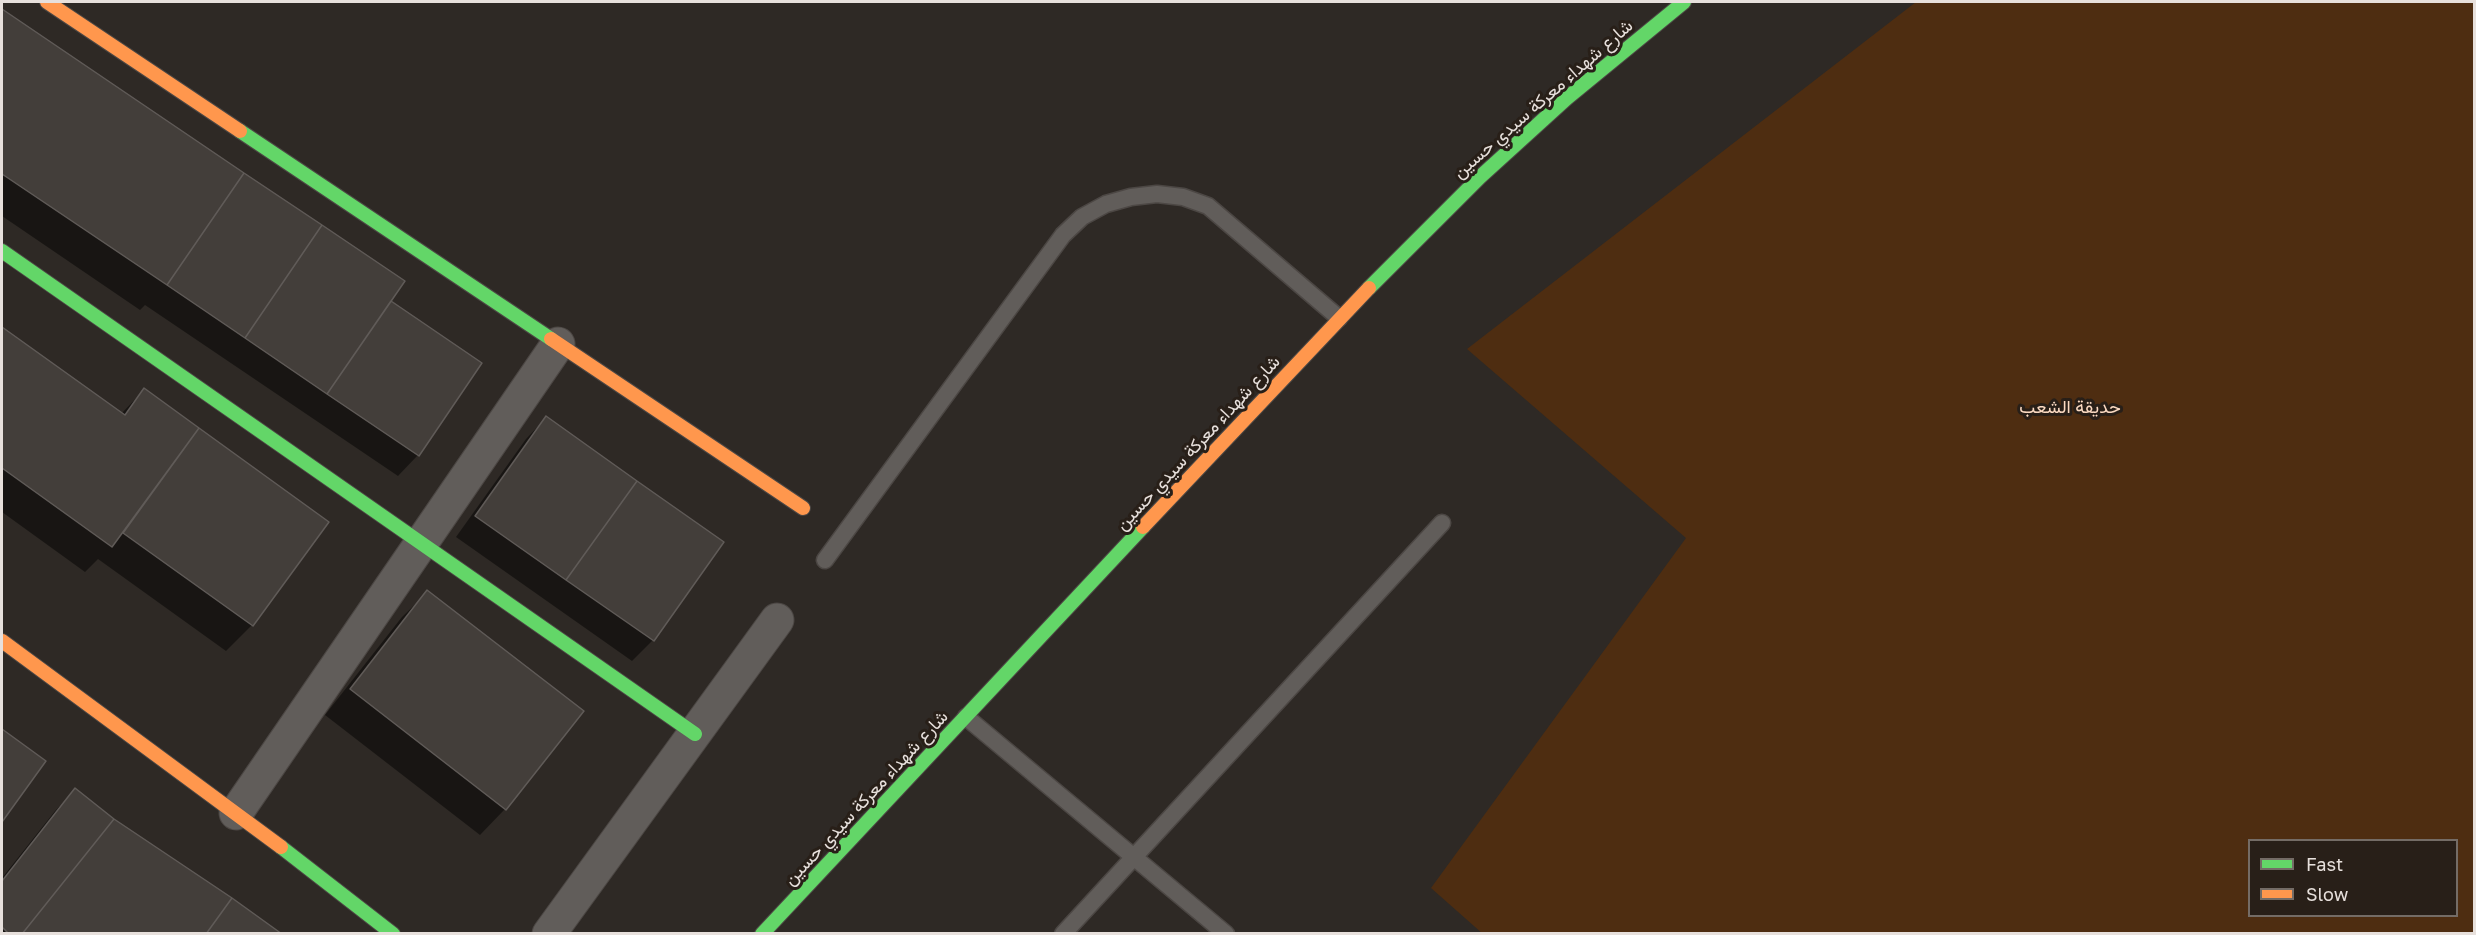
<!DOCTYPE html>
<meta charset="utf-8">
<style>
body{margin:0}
#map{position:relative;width:2476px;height:935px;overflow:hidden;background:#2e2925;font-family:"Golos Text",sans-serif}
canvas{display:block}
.frame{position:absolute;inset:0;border:3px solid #e7e0dc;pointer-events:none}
.legend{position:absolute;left:2248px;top:839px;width:210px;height:78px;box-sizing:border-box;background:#281f18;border:2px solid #746c66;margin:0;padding:8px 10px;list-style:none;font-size:18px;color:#e7e0dc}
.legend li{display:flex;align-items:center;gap:12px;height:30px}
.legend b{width:30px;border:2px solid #746c66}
</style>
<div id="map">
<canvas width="2476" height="935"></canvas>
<div class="frame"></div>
<ul class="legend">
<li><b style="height:8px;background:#63d668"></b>Fast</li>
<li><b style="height:8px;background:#ff974d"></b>Slow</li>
</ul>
</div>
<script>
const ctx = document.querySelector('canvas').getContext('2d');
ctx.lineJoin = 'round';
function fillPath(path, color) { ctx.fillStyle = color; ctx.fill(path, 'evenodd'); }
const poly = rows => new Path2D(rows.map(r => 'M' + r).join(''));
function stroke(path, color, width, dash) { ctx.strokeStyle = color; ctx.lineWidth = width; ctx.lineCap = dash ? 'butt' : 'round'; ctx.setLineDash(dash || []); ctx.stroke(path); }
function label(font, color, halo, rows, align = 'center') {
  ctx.font = font + ' "Golos Text",Vazirmatn,sans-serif'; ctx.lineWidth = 6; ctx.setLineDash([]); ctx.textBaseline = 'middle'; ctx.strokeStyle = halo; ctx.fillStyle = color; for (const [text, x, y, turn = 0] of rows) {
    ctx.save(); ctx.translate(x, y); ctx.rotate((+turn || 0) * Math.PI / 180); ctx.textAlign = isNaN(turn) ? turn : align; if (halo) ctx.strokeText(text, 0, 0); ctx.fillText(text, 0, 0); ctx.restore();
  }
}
fillPath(poly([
 [1916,2,2474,2,2474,933,1483,934,1431,888,1686,538,1467,349],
 [2250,840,2456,840,2456,916,2250,916]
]), '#4e2d11');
fillPath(poly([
 [2,11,244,175,388,302,418,455,398,476,145,305,140,310,2,216],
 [2,328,121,414,144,390,327,522,252,625,226,651,98,559,85,572,2,512],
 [546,418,722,543,653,640,632,661,456,537,526,439],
 [428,592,505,809,480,835,325,715,402,617],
 [2,731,44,761,2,820],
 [75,790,113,820,280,934,2,934,2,878,55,811]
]), '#0007');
const building = poly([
 [2,9,244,173,167,285,2,174,2,9],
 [244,173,322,225,245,338,167,285,244,173],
 [322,225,405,281,327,394,245,338,322,225],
 [391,301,482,363,419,456,327,394,391,301],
 [2,327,125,415,144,388,199,428,112,547,2,468,2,327],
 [546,416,637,481,566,580,475,516,546,416],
 [199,428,329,522,253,626,123,533,199,428],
 [637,481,724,542,654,641,566,580,637,481],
 [427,590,584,711,506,810,350,689,427,590],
 [2,729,46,761,2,822,2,729],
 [75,788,114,819,22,934,9,934,2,927,2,881,75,788],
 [114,819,232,898,206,934,22,934,114,819],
 [232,898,282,934,206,934,232,898]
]);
fillPath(building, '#433e3a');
stroke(building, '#605b58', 1.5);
const lane = poly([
 [825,560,1063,235,1082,217,1106,204,1131,197,1157,194,1183,197,1208,206,1339,318],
 [966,717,1226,934],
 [1063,934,1442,523]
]);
const street = poly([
 [236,813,558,344],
 [549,934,777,620]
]);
const fast = poly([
 [240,131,551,339],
 [2,251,695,734],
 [1369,288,1480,177,1567,98,1684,2],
 [281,847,393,934],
 [762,934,1143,527]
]);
const slow = poly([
 [47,2,240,131],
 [551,339,803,508],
 [1143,527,1369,288],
 [2,641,281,847]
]);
stroke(lane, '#4c4744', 19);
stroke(street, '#4c4744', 35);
stroke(fast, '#4c4744', 16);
stroke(slow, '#4c4744', 16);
stroke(lane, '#615d5a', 16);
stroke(street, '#615d5a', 33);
stroke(fast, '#63d668', 14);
stroke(slow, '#ff974d', 14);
label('18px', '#e7e0dc', '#281f18', [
 ["شارع شهداء معركة سيدي حسين",1543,99,-41],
 ["شارع شهداء معركة سيدي حسين",1198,443,-47],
 ["شارع شهداء معركة سيدي حسين",866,798,-47]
]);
label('18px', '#fbdac2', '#281f18', [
 ["حديقة الشعب",2070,407]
]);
</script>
